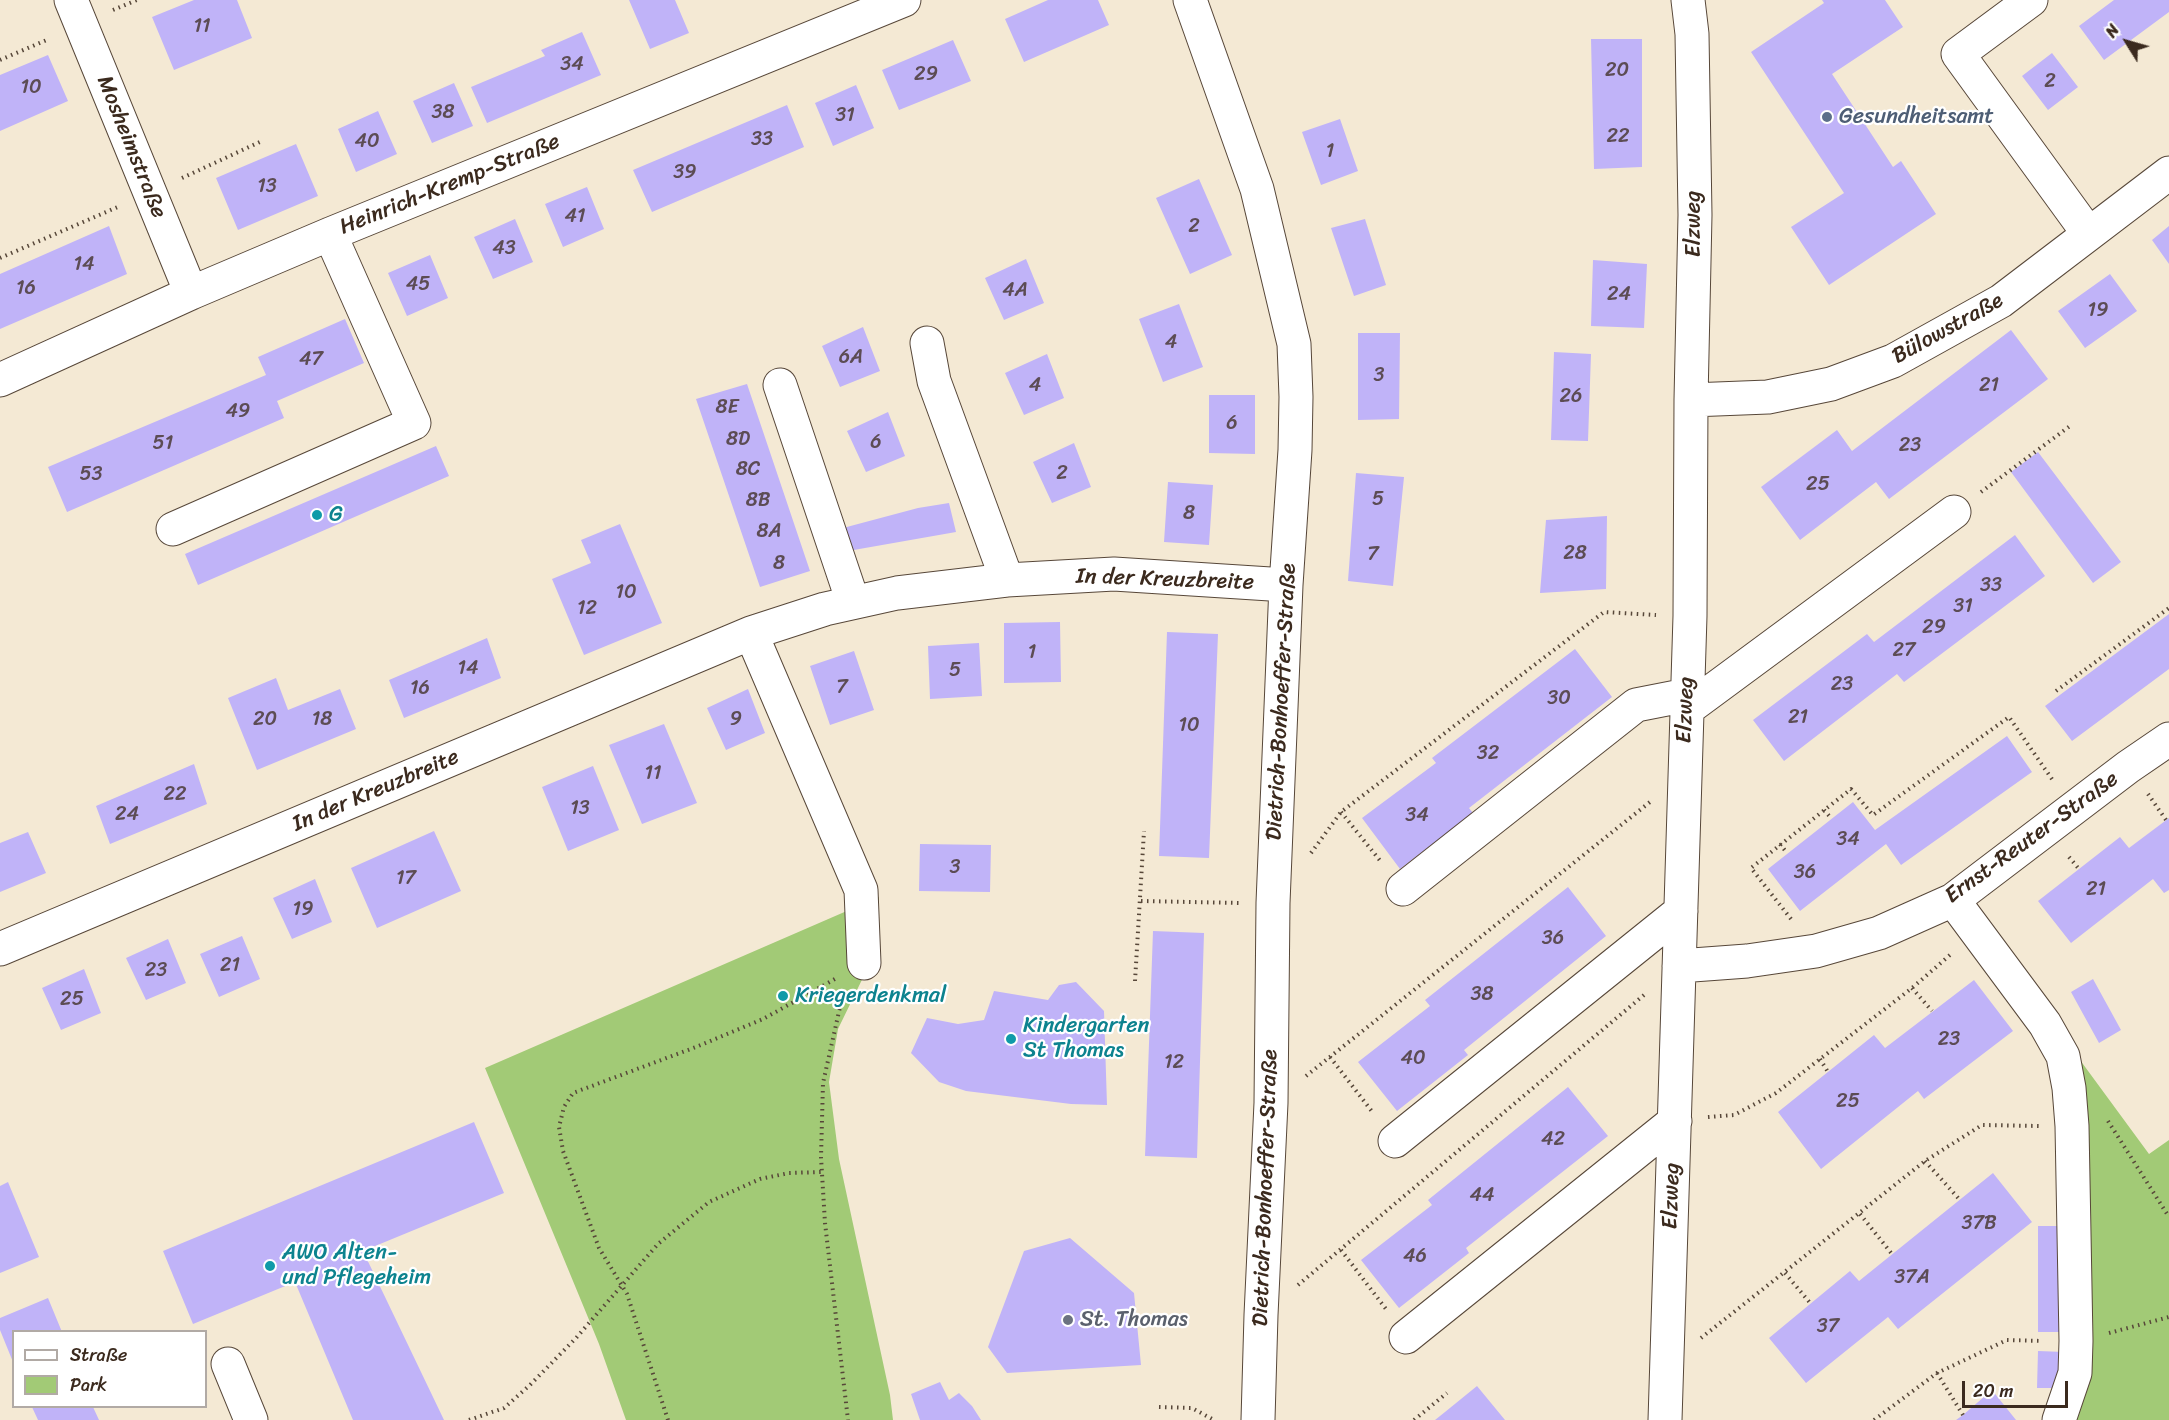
<!DOCTYPE html>
<meta charset="utf-8">
<style>
body{margin:0}
#map{position:relative;width:2169px;height:1420px;overflow:hidden;background:#f4e9d4;font-family:Sriracha,sans-serif}
canvas{display:block}
.legend{position:absolute;left:12px;top:1330px;width:195px;height:78px;box-sizing:border-box;background:#fff;border:2px solid #b1aaa5;margin:0;padding:8px 10px;list-style:none;font-size:18px;color:#3b2a1e}
.legend li{display:flex;align-items:center;gap:12px;height:30px}
.legend b{width:30px;border:2px solid #b1aaa5}
.north{position:absolute;left:2097px;top:12px;width:60px;height:60px;-webkit-text-stroke:4px #fff;paint-order:stroke;rotate:307deg;font-size:16px;font-weight:700;line-height:24px;text-align:center;color:#3b2a1e}
.north::after{content:'';display:block;margin:auto;width:21px;height:27px;background:#3b2a1e;clip-path:polygon(50% 0,100% 100%,50% 72%,0 100%)}
.scale{position:absolute;left:1962px;top:1381px;width:106px;height:27px;box-sizing:border-box;border:3px solid #3b2a1e;border-top:0;padding-left:8px;font-size:18px;line-height:21px;white-space:nowrap;color:#3b2a1e;-webkit-text-stroke:4px #fff;paint-order:stroke}
</style>
<div id="map">
<canvas width="2169" height="1420"></canvas>
<ul class="legend">
<li><b style="height:8px;background:#fff"></b>Straße</li>
<li><b style="height:16px;background:#a2ca76"></b>Park</li>
</ul>
<div class="north">N</div>
<div class="scale">20 m</div>
</div>
<script>
const ctx = document.querySelector('canvas').getContext('2d');
ctx.lineJoin = 'round';
function fillPath(path, color) { ctx.fillStyle = color; ctx.fill(path, 'evenodd'); }
const poly = rows => new Path2D(rows.map(r => 'M' + r).join(''));
function stroke(path, color, width, dash) { ctx.strokeStyle = color; ctx.lineWidth = width; ctx.lineCap = dash ? 'butt' : 'round'; ctx.setLineDash(dash || []); ctx.stroke(path); }
function label(font, color, halo, rows, align = 'center') {
  ctx.font = font + ' Sriracha,sans-serif'; ctx.lineWidth = 4.5; ctx.setLineDash([]); ctx.textBaseline = 'middle'; ctx.strokeStyle = halo; ctx.fillStyle = color; for (const [text, x, y, turn = 0] of rows) {
    ctx.save(); ctx.translate(x, y); ctx.rotate((+turn || 0) * Math.PI / 180); ctx.textAlign = isNaN(turn) ? turn : align; if (halo) ctx.strokeText(text, 0, 0); ctx.fillText(text, 0, 0); ctx.restore();
  }
}
fillPath(poly([
 [879,897,874,955,838,1029,829,1082,839,1159,890,1395,893,1420,626,1420,599,1344,485,1068],
 [2080,1060,2149,1154,2169,1140,2169,1420,2067,1420]
]), '#a2ca76');
fillPath(poly([
 [194,0,237,0,252,38,174,70,152,17],
 [629,0,675,0,689,33,650,49],
 [1048,0,1098,0,1109,25,1024,62,1005,19],
 [1822,0,1885,0,1903,27,1832,74,1893,167,1901,161,1936,214,1829,285,1791,227,1844,193,1751,52,1824,3],
 [2114,0,2169,0,2169,12,2104,60,2079,26],
 [582,32,601,75,487,123,471,87,545,56,541,50],
 [1591,39,1642,39,1642,167,1594,169],
 [953,40,971,81,899,110,882,70],
 [2052,53,2078,87,2048,110,2022,76],
 [48,55,68,101,0,131,0,75],
 [454,83,473,126,432,143,413,101],
 [856,85,874,128,833,146,815,103],
 [787,105,804,147,652,212,633,170],
 [378,111,397,154,356,172,338,129],
 [1340,119,1358,171,1321,185,1302,132],
 [296,144,318,196,238,230,216,178],
 [1199,179,1232,255,1190,274,1156,198],
 [587,187,604,229,563,247,545,204],
 [515,219,533,262,493,279,474,237],
 [1365,219,1386,285,1354,296,1331,228],
 [109,226,127,274,0,329,0,274],
 [2169,226,2169,264,2152,240],
 [430,255,448,298,407,316,388,273],
 [1026,259,1044,303,1004,320,985,278],
 [1593,260,1647,264,1644,328,1591,326],
 [2110,274,2137,311,2085,348,2058,311],
 [1179,304,1203,367,1163,382,1139,319],
 [345,319,364,363,277,401,284,418,67,512,48,467,266,375,258,357],
 [863,327,880,371,840,387,822,346],
 [2011,330,2048,379,1889,499,1876,482,1800,540,1761,487,1837,430,1852,451],
 [1358,333,1400,333,1399,419,1358,420],
 [1554,352,1591,354,1588,441,1551,440],
 [1047,354,1064,398,1024,415,1005,373],
 [747,384,810,571,760,587,696,399],
 [1209,395,1255,395,1255,454,1209,453],
 [888,412,905,456,866,472,847,431],
 [1074,443,1091,487,1052,503,1033,462],
 [436,446,449,476,198,585,185,554],
 [2038,452,2121,562,2093,583,2011,472],
 [1356,473,1404,477,1393,586,1348,581],
 [1168,482,1213,485,1209,545,1164,542],
 [949,503,956,532,848,551,843,528,918,508],
 [1607,516,1606,589,1540,593,1546,520],
 [620,524,662,623,584,655,552,579,591,563,581,540],
 [2015,535,2045,576,1904,682,1897,674,1784,761,1753,720,1867,634,1874,642],
 [2169,614,2169,669,2072,741,2045,706],
 [1060,622,1061,682,1004,683,1004,623],
 [1167,632,1218,634,1209,858,1159,856],
 [487,638,501,678,404,718,389,680],
 [979,643,982,696,930,699,928,646],
 [1575,649,1612,697,1469,808,1473,813,1400,869,1362,818,1436,763,1432,758],
 [854,651,874,710,830,725,810,666],
 [276,678,288,710,340,689,356,729,257,770,228,698],
 [748,689,765,733,726,750,707,708],
 [664,724,697,803,642,824,609,745],
 [2007,736,2032,772,1901,865,1886,844,1800,911,1768,869,1853,802,1875,830],
 [194,764,207,804,110,844,96,806],
 [593,766,619,830,568,851,542,787],
 [2169,818,2169,890,2164,893,2153,879,2071,943,2038,901,2120,837,2129,848],
 [434,831,461,891,377,928,351,868],
 [28,832,46,873,0,892,0,843],
 [920,844,991,845,990,892,919,891],
 [315,879,332,922,292,939,273,898],
 [1568,887,1606,936,1464,1050,1468,1055,1397,1111,1358,1062,1430,1006,1425,1000],
 [1153,931,1204,933,1197,1158,1145,1156],
 [242,936,260,979,219,997,200,954],
 [168,939,186,983,146,1000,126,958],
 [84,969,101,1013,61,1030,42,988],
 [2093,979,2121,1030,2099,1043,2071,992],
 [1974,980,2013,1031,1924,1099,1918,1091,1821,1169,1778,1112,1874,1035,1885,1048],
 [1076,982,1104,1011,1107,1105,1071,1104,966,1091,939,1082,911,1053,927,1018,958,1024,984,1020,994,991,1048,1000,1059,985],
 [1568,1087,1608,1136,1466,1248,1469,1253,1399,1308,1361,1260,1432,1205,1428,1200],
 [474,1122,504,1193,363,1251,444,1420,353,1420,295,1282,193,1324,163,1251],
 [1993,1173,2032,1222,1898,1329,1888,1317,1806,1383,1769,1338,1850,1271,1859,1281],
 [8,1182,39,1257,0,1273,0,1186],
 [2038,1226,2067,1226,2067,1332,2038,1332],
 [1070,1238,1134,1293,1141,1365,1007,1373,988,1347,1024,1251],
 [48,1298,62,1332,14,1332,13,1362,0,1330,0,1318],
 [2038,1351,2064,1352,2063,1388,2037,1388],
 [940,1382,949,1400,959,1393,972,1406,981,1420,920,1420,911,1394],
 [1477,1386,1505,1420,1435,1420,1445,1412],
 [1992,1390,2016,1420,1956,1420,1963,1415],
 [32,1407,93,1407,99,1420,38,1420]
]), '#c0b3f8');
const minor = poly([
 [71,0,191,293],
 [1190,0,1257,189,1294,344,1296,397,1295,450,1286,585,1273,903,1271,1103,1261,1315,1258,1420],
 [2031,0,1958,54,2088,233],
 [927,343,934,381,1007,580],
 [0,380,191,293,330,234,904,0],
 [780,385,853,602],
 [1691,400,1768,397,1831,384,1893,361,2001,301,2169,173],
 [173,529,414,423,330,234],
 [751,633,861,890,864,963],
 [1686,710,1954,512],
 [1403,889,1636,705,1687,695],
 [1953,900,2045,1024,2063,1056,2069,1088,2072,1126,2076,1341,2075,1373,2059,1420],
 [0,949,751,633,825,609,897,593,1007,580,1114,574,1286,585],
 [1679,966,1747,961,1816,951,1879,933,1953,900,2128,767,2169,739],
 [1395,1141,1681,911],
 [1406,1337,1675,1121],
 [228,1364,251,1420],
 [1665,1420,1690,616,1691,400,1695,215,1692,34,1688,0]
]);
stroke(minor, '#574739', 35);
stroke(poly([
 [113,10,137,0],
 [0,60,49,39],
 [182,178,262,141],
 [0,258,120,206],
 [1981,492,2070,426],
 [2056,691,2169,608],
 [2148,794,2166,820],
 [1824,810,1832,819],
 [1341,812,1382,863],
 [1780,844,1787,853],
 [1311,853,1341,812,1604,612,1656,615],
 [2069,857,2079,869],
 [1141,901,1239,903],
 [1791,919,1751,868,1851,789,1873,815,2009,717,2054,782],
 [1135,981,1144,831],
 [1912,988,1932,1011],
 [848,993,840,1007,823,1083,821,1157,825,1223,848,1420],
 [1330,1057,1374,1114],
 [1820,1059,1828,1072],
 [1306,1076,1650,802],
 [1708,1117,1734,1115,1776,1093,1912,988,1950,955],
 [2108,1121,2169,1217],
 [1925,1161,1960,1200],
 [1860,1214,1892,1254],
 [1341,1250,1386,1309],
 [1785,1273,1811,1304],
 [1298,1285,1644,995],
 [2109,1333,2169,1317],
 [1701,1338,1925,1161,1982,1125,2039,1126],
 [1937,1373,1963,1415],
 [1159,1407,1192,1408,1214,1420],
 [469,1420,504,1408,530,1385,576,1338,658,1244,709,1202,760,1179,789,1173,821,1172],
 [668,1420,627,1294,599,1248,563,1151,559,1127,564,1107,573,1093,696,1047,763,1019,835,979],
 [1414,1420,1447,1393],
 [1874,1420,1937,1373,2007,1340,2043,1341]
]), '#574739', 4, [1.5, 4.5]);
stroke(minor, '#fff', 33);
for (const [x, y, r, color] of [
 [1827,117,6,"#5c6f8a"],
 [317,515,6,"#0f9aa8"],
 [783,996,6,"#0f9aa8"],
 [1011,1039,6,"#0f9aa8"],
 [270,1266,6,"#0f9aa8"],
 [1068,1320,6,"#6b7280"]
]) { const dot = new Path2D(); dot.arc(x, y, r, 0, 2 * Math.PI); ctx.fillStyle = color; ctx.fill(dot); stroke(dot, '#fff', 2); }
label('20px', '#5c4c54', null, [
 ["11",202,27],
 ["34",572,65],
 ["20",1617,71],
 ["29",926,75],
 ["2",2050,82],
 ["10",31,88],
 ["38",443,113],
 ["31",845,116],
 ["22",1618,137],
 ["33",762,140],
 ["40",367,142],
 ["1",1330,152],
 ["39",685,173],
 ["13",267,187],
 ["41",575,217],
 ["2",1194,227],
 ["43",504,249],
 ["14",84,265],
 ["45",418,285],
 ["16",26,289],
 ["4A",1015,291],
 ["24",1619,295],
 ["19",2098,311],
 ["4",1171,343],
 ["6A",851,358],
 ["47",311,360],
 ["3",1379,376],
 ["4",1035,386],
 ["21",1989,386],
 ["26",1571,397],
 ["8E",727,408],
 ["49",238,412],
 ["6",1232,424],
 ["8D",738,440],
 ["6",876,443],
 ["51",163,444],
 ["23",1910,446],
 ["8C",748,470],
 ["2",1062,474],
 ["53",91,475],
 ["25",1818,485],
 ["5",1378,500],
 ["8B",758,501],
 ["8",1189,514],
 ["8A",769,532],
 ["28",1575,554],
 ["7",1373,555],
 ["8",779,564],
 ["33",1991,586],
 ["10",626,593],
 ["31",1963,607],
 ["12",587,609],
 ["29",1934,628],
 ["27",1904,651],
 ["1",1032,653],
 ["14",468,669],
 ["5",955,671],
 ["23",1842,685],
 ["7",842,688],
 ["16",420,689],
 ["30",1559,699],
 ["21",1798,718],
 ["20",265,720],
 ["18",322,720],
 ["9",736,720],
 ["10",1189,726],
 ["32",1488,754],
 ["11",653,774],
 ["22",175,795],
 ["13",580,809],
 ["24",127,815],
 ["34",1417,816],
 ["34",1848,840],
 ["3",955,868],
 ["36",1805,873],
 ["17",406,879],
 ["21",2096,890],
 ["19",303,910],
 ["36",1553,939],
 ["21",230,966],
 ["23",156,971],
 ["38",1482,995],
 ["25",72,1000],
 ["23",1949,1040],
 ["40",1413,1059],
 ["12",1174,1063],
 ["25",1848,1102],
 ["42",1553,1140],
 ["44",1482,1196],
 ["37B",1979,1224],
 ["46",1415,1257],
 ["37A",1912,1278],
 ["37",1828,1327]
]);
label('22px', '#4e5e75', '#fff', [
 ["Gesundheitsamt",1839,117]
], 'left');
label('22px', '#3b2a1e', '#fff', [
 ["Mosheimstraße",131,147,68],
 ["Heinrich-Kremp-Straße",450,185,-22],
 ["Elzweg",1694,224,-90],
 ["Bülowstraße",1948,329,-29],
 ["In der Kreuzbreite",1165,580,2],
 ["Dietrich-Bonhoeffer-Straße",1282,702,-87],
 ["Elzweg",1686,710,-88],
 ["In der Kreuzbreite",376,791,-23],
 ["Ernst-Reuter-Straße",2032,838,-36],
 ["Dietrich-Bonhoeffer-Straße",1266,1188,-88],
 ["Elzweg",1672,1196,-88]
]);
label('22px', '#0d838f', '#fff', [
 ["G",329,515],
 ["Kriegerdenkmal",795,996],
 ["Kindergarten",1023,1026],
 ["St Thomas",1023,1051],
 ["AWO Alten-",282,1253],
 ["und Pflegeheim",282,1278]
], 'left');
label('22px', '#5b616d', '#fff', [
 ["St. Thomas",1080,1320]
], 'left');
</script>
